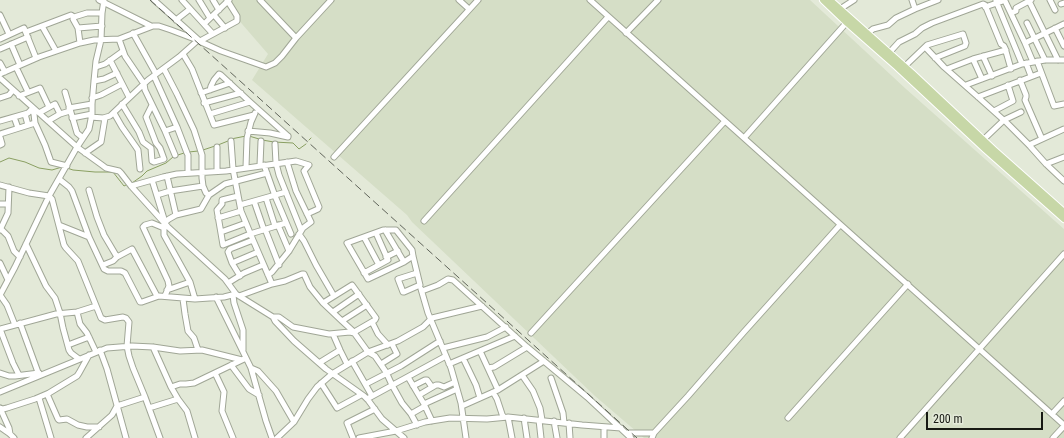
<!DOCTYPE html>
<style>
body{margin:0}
#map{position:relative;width:1064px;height:438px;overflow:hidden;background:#e3e9d8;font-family:"Roboto Condensed",sans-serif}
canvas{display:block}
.scale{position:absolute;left:926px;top:412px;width:117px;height:18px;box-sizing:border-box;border:2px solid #171913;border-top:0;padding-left:5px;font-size:12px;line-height:14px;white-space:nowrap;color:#171913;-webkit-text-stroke:3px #e3e9d8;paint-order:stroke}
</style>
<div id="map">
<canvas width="1064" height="438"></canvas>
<div class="scale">200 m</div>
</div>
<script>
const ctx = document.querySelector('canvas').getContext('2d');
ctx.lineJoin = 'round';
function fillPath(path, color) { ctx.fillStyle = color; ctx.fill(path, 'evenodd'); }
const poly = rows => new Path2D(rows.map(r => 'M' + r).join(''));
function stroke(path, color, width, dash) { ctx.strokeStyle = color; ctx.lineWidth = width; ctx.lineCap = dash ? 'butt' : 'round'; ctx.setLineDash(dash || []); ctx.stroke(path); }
fillPath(poly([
 [225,0,810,0,906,89,1064,229,1064,438,644,438,595,396,412,222,407,215,252,80,268,54,223,2]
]), '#d5dec6');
stroke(poly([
 [249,136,259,139],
 [231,139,246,136],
 [262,140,274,142,293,143,299,149,306,144],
 [309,140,311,138],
 [218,145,228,141],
 [203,150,215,146],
 [189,152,198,151],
 [178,155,184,153],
 [0,162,9,158,25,162,39,168,52,170,62,167],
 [67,168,73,170,95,172,113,172,124,186,126,185],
 [132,183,142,176,147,171,166,163,173,157]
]), '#8a9f62', 1);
const minor = poly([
 [99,0,151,26],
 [154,0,201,42,221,51,266,67,275,63,282,56,296,38,331,0],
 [182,0,213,34],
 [199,0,210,18],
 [213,0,219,10],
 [260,0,296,38],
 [459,0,469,9],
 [590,0,1064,425],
 [912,0,915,9],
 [1050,0,1055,10],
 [996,1,1022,64],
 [1029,1,1058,60],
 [1061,4,1064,3],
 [985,7,1003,1,1005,1,1025,43,1033,62],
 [840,9,854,0],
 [1011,13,1016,11,1016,8,1031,0],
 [0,15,9,34],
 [214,15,225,28],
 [74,17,73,19,78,28,80,43],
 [176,20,190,9],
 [1027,23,1045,60],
 [204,24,229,0],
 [42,26,56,51],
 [78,28,102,26],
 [1055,28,1064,46],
 [26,32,71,15,74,17,87,13,102,13],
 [133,33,156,74],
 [626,33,658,0],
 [867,34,873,29,888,25,896,18,915,9,938,0],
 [0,39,24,28,36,58],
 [119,39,125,56,144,84,145,90,165,131,175,155],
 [1025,43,1064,24],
 [11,44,20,65],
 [925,47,944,67,978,97,1007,123,1029,145,1046,164,1064,181],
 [0,49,28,37],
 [889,53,899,42,915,34,922,28,932,23,983,4,985,5,1001,44,1004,46,1005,48,1011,69],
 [183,54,192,69,214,125,254,115],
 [983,56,992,76],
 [973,59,982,79],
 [110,60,129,97],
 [1037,61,1054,106,1064,104],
 [0,63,5,72],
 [1026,63,1031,76],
 [16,67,28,92],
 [96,67,105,64,123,51],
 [904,67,927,45,963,34,966,43,965,46,935,58],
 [164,69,177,94,194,130,202,155,202,178,203,186,206,193,209,195],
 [947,69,973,59,1006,50],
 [0,74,39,57,80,43,94,40,119,39,153,26,159,26,171,30,200,41,237,21,237,16,227,0],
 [154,76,177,127,187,153,188,155,188,173],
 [0,78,77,147,102,165,106,168,119,171,121,173,131,186,168,227,225,279,236,294,273,317,275,321,294,341,326,369,364,396,368,400,382,419,404,438],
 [1020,80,1026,95,1026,97,1025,100,1042,139],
 [94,81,104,79,117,73],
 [966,85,1022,64,1045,60,1064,60],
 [210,90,211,86,214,80,219,74,221,75,250,102,288,136],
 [65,92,77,133,83,138],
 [201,93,230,83],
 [19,96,40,88,49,107],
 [978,97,1041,73],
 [0,98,9,95,13,90],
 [92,98,101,95,122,84],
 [204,103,241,93],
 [122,104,139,132,143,142,151,148,152,161,154,162,164,159,160,148,156,143,146,117,152,105],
 [69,108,92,104],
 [32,110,34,114,35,123,45,145,51,162,67,166],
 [994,111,1013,101,1008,85],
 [39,113,55,104,60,114],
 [114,113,122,127,136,147,138,150,140,169],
 [25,114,28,125],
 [210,114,250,102],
 [14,117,18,128],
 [91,117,103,118,110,116,148,80,179,57,197,41],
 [72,118,92,114],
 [0,121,28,113,33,108],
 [48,121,60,114,70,111],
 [165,131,177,127],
 [248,131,270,133,288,137,288,136],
 [0,134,35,123],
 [0,137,2,144,0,145],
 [744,138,848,21],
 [983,140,1004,120,1021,112],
 [231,141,233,169,241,211,253,240,272,284],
 [275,144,276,163,279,175,301,230],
 [1029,145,1064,129],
 [217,147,217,171],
 [85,153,101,142,105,118],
 [334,157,478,0],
 [1046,164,1064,157],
 [260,165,261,141],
 [264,165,275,196,291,234],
 [246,167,247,138,251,122,255,113],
 [167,176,176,215],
 [59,179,69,187,72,191,89,237,104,269,108,271,121,271,125,273,140,302,142,302,159,296,195,299,224,297,236,294],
 [152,180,165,222],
 [0,185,29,193,49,196,52,199,64,245,66,248,78,261,101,318,105,320,123,317,126,318,129,322,127,346,129,356,133,368,145,397,160,438],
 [131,186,163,177,177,174,226,171,296,161,309,165,304,171,319,207,318,209,307,214],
 [89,190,97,217,104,235,117,257],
 [157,195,170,191,203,186],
 [238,196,222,200,222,204,217,210,223,245,250,234,286,223],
 [266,198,275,226],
 [254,201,264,230],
 [0,204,8,204],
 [240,205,286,192],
 [218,218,241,211],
 [424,221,608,17],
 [59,225,89,237],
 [278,225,289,251],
 [164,228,152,223,145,225,143,227,168,281,169,286,165,296],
 [1,229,8,236,14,251,20,257],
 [265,229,279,265],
 [0,230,8,213,9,187],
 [385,230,404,262],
 [221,232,246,223],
 [299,234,304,241,316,265,334,296],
 [364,237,379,265],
 [26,244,46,286,55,298,60,313,63,328,69,350,71,353,79,359],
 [413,256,404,262,368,279,347,243,383,230,396,230,412,250,413,256,420,285,404,292,403,292,398,279,417,273],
 [386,257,398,251],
 [0,263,8,280],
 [232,263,258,252],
 [103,265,113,261,117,257,132,249,157,296],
 [364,273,388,260,376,233],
 [268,275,272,272,289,251,303,228,311,222,296,191,287,162],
 [240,276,232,263,228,252,230,249,253,240],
 [228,283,244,273,263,265],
 [421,289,428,313,451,368,461,403,466,438],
 [167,290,190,282],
 [422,291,438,285,448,279,453,280,527,347,587,397,631,438],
 [0,295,15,267,49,196,77,147,89,129,92,114,92,104,94,81,96,61,101,40,102,13,104,0],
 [0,295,7,305,15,325],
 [233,295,234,303,243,330,243,350],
 [239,296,272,284,285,281,302,274,304,274,310,287,323,303,342,321,354,332,355,334,368,352,375,356,386,372,392,385,402,403,411,414,417,425],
 [216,297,251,368,266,421,272,438],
 [183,299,185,314,188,331,194,338,198,350],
 [195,299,190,282,164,235,164,223,169,219,176,215,201,209,209,195,225,184,267,173],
 [323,303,352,285,376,318,375,320,356,331,354,332],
 [77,312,80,324,87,333,96,352],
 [333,312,359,294],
 [273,317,279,317,293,327,329,334,350,332,354,333],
 [342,321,367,305],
 [372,322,378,334,388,345],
 [20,323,39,375],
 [0,329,56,314,77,312,96,306],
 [0,329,13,363,19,375],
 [531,333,725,121],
 [333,334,340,350,347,364],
 [68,345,89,337],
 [153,347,171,387,178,399,187,411,195,438],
 [443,348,487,337,506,327],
 [100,350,107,369,126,438],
 [480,351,498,390],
 [463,358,476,385,480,398],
 [352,361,372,396],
 [319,363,340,350],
 [381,364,397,354,392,344],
 [449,364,515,336],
 [231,365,249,389,259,395],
 [251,368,258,371,276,391,294,422],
 [488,368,494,367,527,347],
 [0,373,9,376,15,376,39,373],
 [215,373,224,392,222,411,233,438],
 [522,375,533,391,540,408,542,420],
 [408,377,424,404,432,421],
 [551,378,563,413,564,423],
 [321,383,337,408,361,395],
 [366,384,401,366,440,341],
 [413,386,425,380,427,380,432,387],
 [171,387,180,384,186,384,194,383,244,359],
 [0,392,107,348,132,346,153,347,180,351,202,350,242,360],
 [493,392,497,399,503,417],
 [47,394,58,419,59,420,67,419,78,425,87,427,99,427],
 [419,395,436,385,439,385,444,387,455,382],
 [39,398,51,438],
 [367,399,446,356],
 [424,404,457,389],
 [462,406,498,390,544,361],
 [0,408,3,409,7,408,35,399,49,393,77,376,79,373,89,355],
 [0,408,9,428,10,434],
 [149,408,178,399],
 [411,414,425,406],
 [1052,414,1064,401],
 [508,417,512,438],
 [524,418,527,438],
 [788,418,908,284],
 [539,420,541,438],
 [554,421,557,438],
 [569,423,570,438],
 [0,427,10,434,14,438],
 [604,427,604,438],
 [626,433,654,433],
 [86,438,112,415,117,406,145,397],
 [277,438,294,422,308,399,317,387,332,374,368,352,398,341,423,327,432,318,482,306],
 [353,438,347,423,375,409],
 [359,438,396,431,425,422,450,418,487,419,508,417,582,425,621,428],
 [652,438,654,433,688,396,743,333,840,225],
 [900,438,1064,254],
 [1053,438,1064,426]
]);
const major = poly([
 [823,0,847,23,897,67,986,150,1064,219],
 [830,0,912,73,993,149,1064,212]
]);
stroke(minor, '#a0a696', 7);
stroke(major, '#fff', 8);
stroke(minor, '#fff', 5);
stroke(major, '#c7d7a7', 6);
stroke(poly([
 [150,0,637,438]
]), '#60645a', 1, [8, 4]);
</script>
